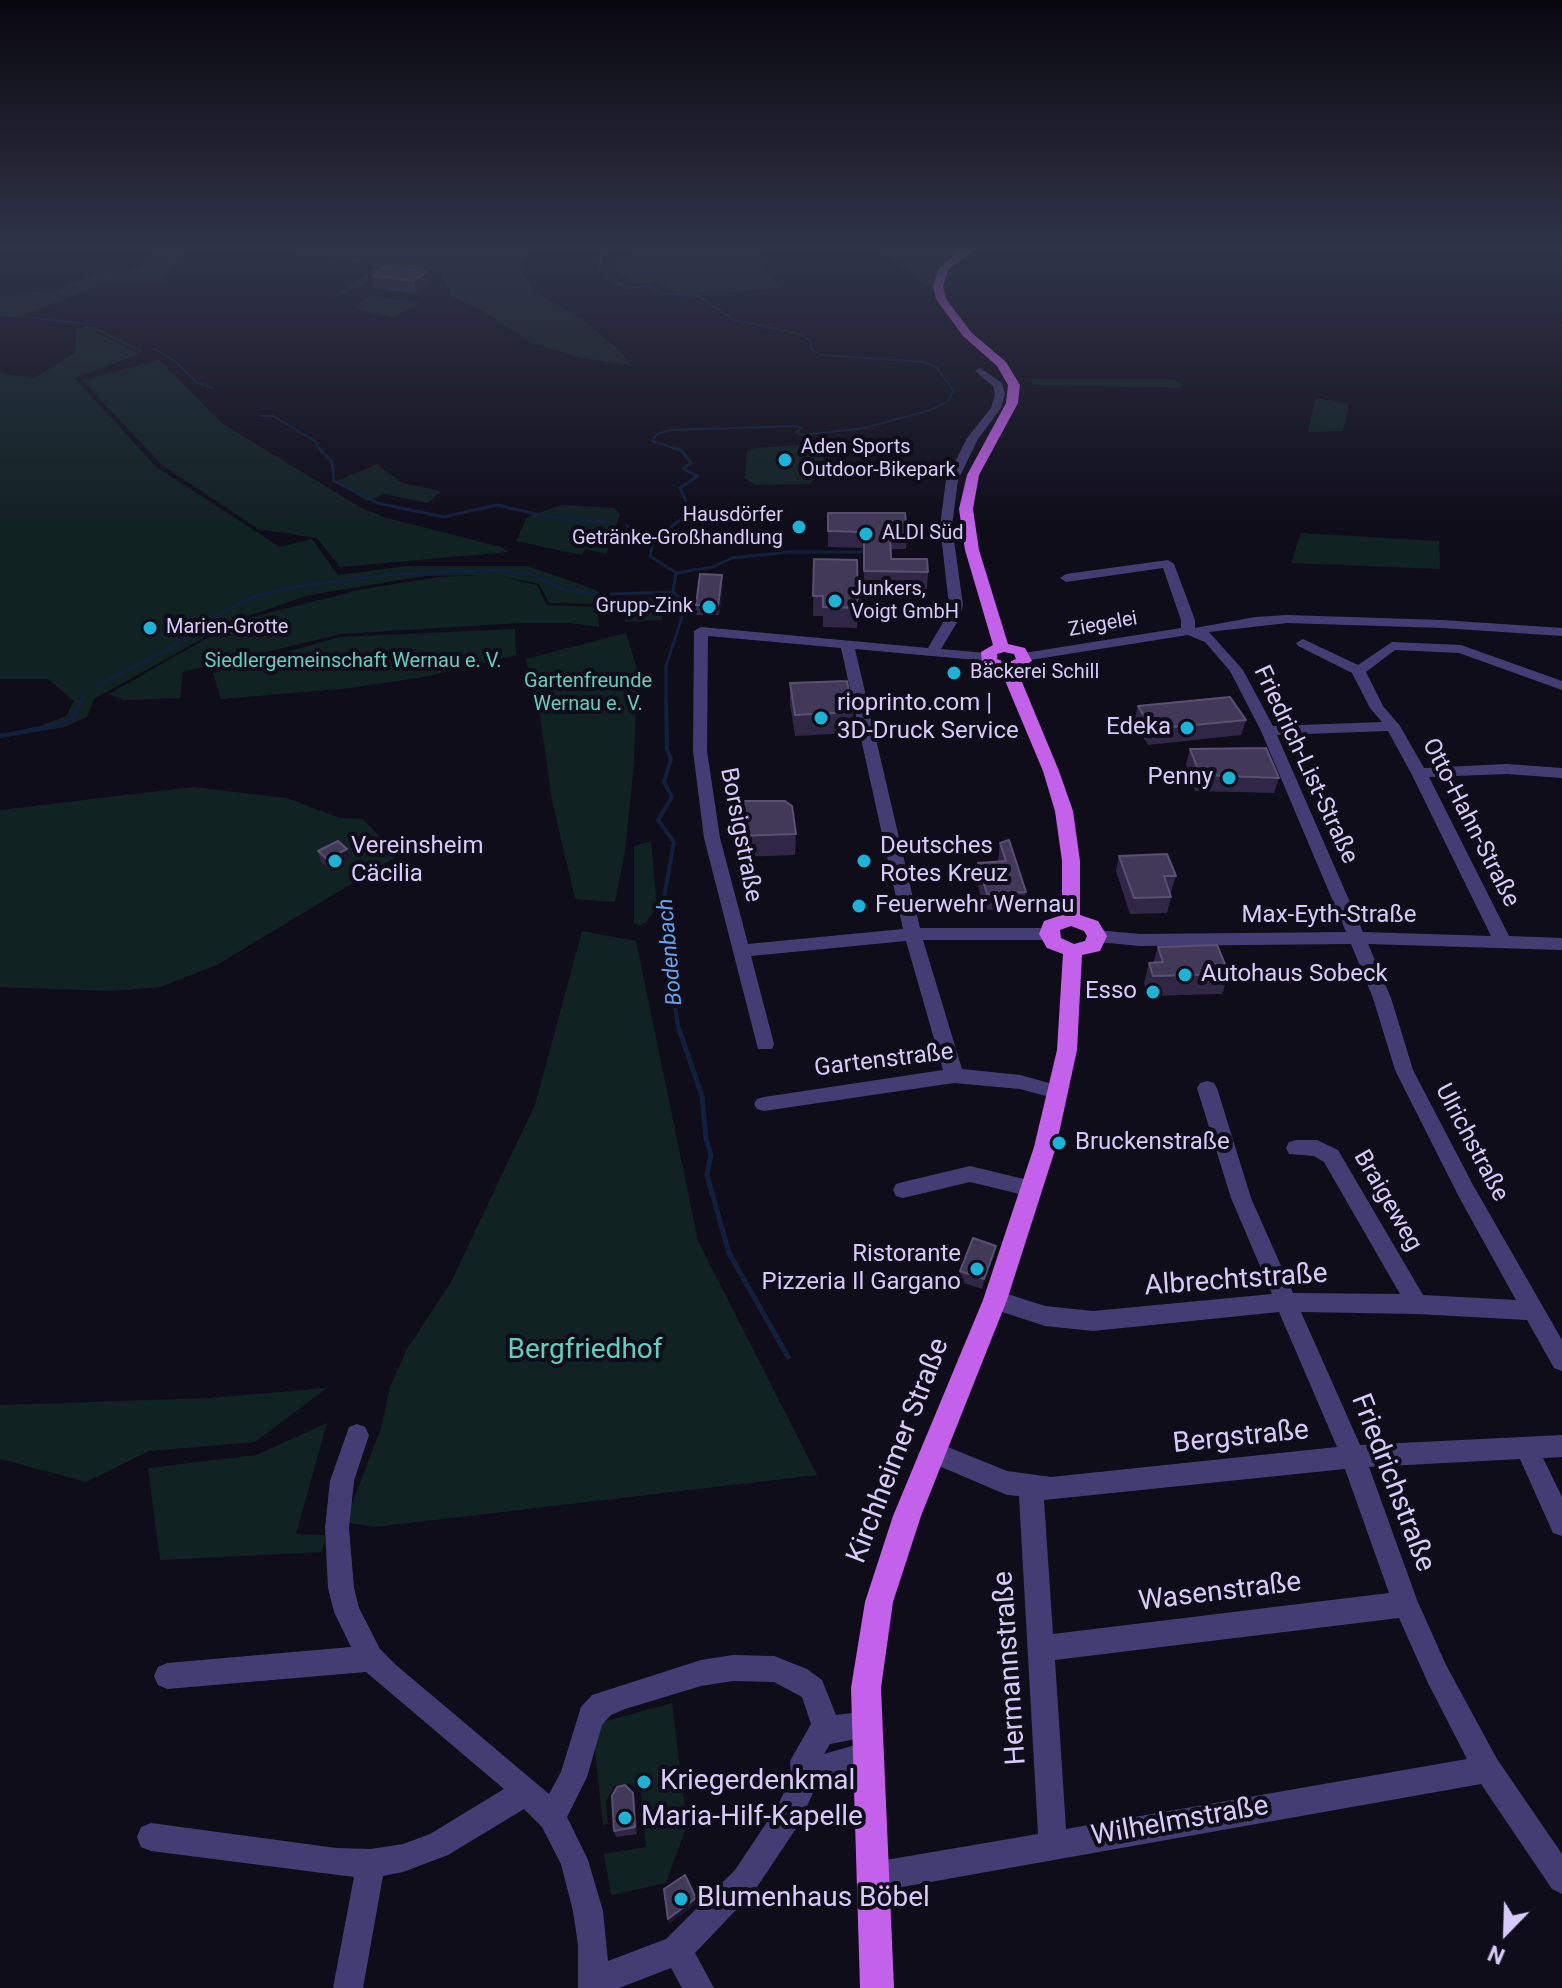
<!DOCTYPE html>
<meta charset="utf-8">
<style>
body{margin:0}
#map{position:relative;width:1562px;height:1988px;overflow:hidden;background:#100d1a;font-family:Roboto,sans-serif}
canvas{display:block}
.north{position:absolute;left:1466px;top:1892px;width:80px;height:80px;-webkit-text-stroke:6px #100d1a;paint-order:stroke;rotate:203deg;font-size:22px;font-weight:700;line-height:32px;text-align:center;color:#d5ccf9}
.north::after{content:'';display:block;margin:auto;width:28px;height:36px;background:#d5ccf9;clip-path:polygon(50% 0,100% 100%,50% 72%,0 100%)}
</style>
<div id="map">
<canvas width="1562" height="1988"></canvas>
<div class="north">N</div>
</div>
<script>
const ctx = document.querySelector('canvas').getContext('2d');
ctx.lineJoin = 'round';
function fillPath(path, color) { ctx.fillStyle = color; ctx.fill(path, 'evenodd'); }
const poly = rows => new Path2D(rows.map(r => 'M' + r).join(''));
function stroke(path, color, width, dash) { ctx.strokeStyle = color; ctx.lineWidth = width; ctx.lineCap = dash ? 'butt' : 'round'; ctx.setLineDash(dash || []); ctx.stroke(path); }
function label(font, color, halo, rows, align = 'center') {
  ctx.font = font + ' Roboto,sans-serif'; ctx.lineWidth = 8; ctx.setLineDash([]); ctx.textBaseline = 'middle'; ctx.strokeStyle = halo; ctx.fillStyle = color; for (const [text, x, y, turn = 0] of rows) {
    ctx.save(); ctx.translate(x, y); ctx.rotate((+turn || 0) * Math.PI / 180); ctx.textAlign = isNaN(turn) ? turn : align; if (halo) ctx.strokeText(text, 0, 0); ctx.fillText(text, 0, 0); ctx.restore();
  }
}
fillPath(poly([
 [159,250,184,250,163,277,168,282,104,284,21,316,0,317,0,294,59,290,97,273,130,271,149,261],
 [289,250,526,250,521,270,535,292,582,319,619,350,632,366,578,357,532,343,484,312,450,295,441,272,434,272,425,279,379,274,357,288,329,299,378,266],
 [649,250,752,250,779,288,720,293,677,291,657,282,635,284,614,270,619,259],
 [964,250,941,266,934,290,931,290,884,251],
 [370,296,420,303,393,318,354,308],
 [87,326,139,354,75,378,156,467,280,547,312,539,338,575,407,566,528,566,599,591,600,604,549,603,539,584,496,575,537,585,547,605,598,607,599,627,571,623,519,623,341,634,183,672,180,698,124,700,109,694,237,621,363,589,439,577,481,575,425,576,309,595,236,620,94,699,87,717,65,727,0,738,0,734,40,726,66,716,74,701,48,679,0,679,0,373,34,378,75,353,76,329],
 [159,360,223,424,360,507,383,517,501,547,509,552,340,567,317,538,258,529,162,465,82,380],
 [1031,379,1174,379,1181,383,1181,388,1033,385],
 [1316,398,1349,404,1343,431,1308,432],
 [813,444,825,448,821,469,810,484,755,485,745,478,747,451,756,448],
 [377,464,402,483,441,491,428,503,384,494,368,501,334,482],
 [562,505,614,508,620,514,606,554,586,549,581,555,516,541,527,517],
 [1301,533,1439,541,1440,569,1291,563],
 [660,597,662,620,625,622,624,599],
 [515,629,516,655,424,677,350,688,221,699,213,673,339,637],
 [626,633,637,669,634,764,625,851,615,902,575,899,552,800,536,688,525,659],
 [193,787,287,798,340,818,362,819,399,855,217,965,160,987,112,991,0,987,0,810],
 [651,841,657,908,646,922,639,926,634,923,634,846],
 [582,931,636,941,698,1241,817,1475,374,1527,345,1522,381,1428,390,1387,406,1351,451,1282,535,1105],
 [327,1388,255,1442,149,1451,86,1482,0,1459,0,1405,210,1398],
 [327,1423,296,1534,326,1535,322,1552,160,1560,148,1468,256,1455],
 [672,1703,687,1825,666,1883,611,1895,604,1854,646,1847,641,1793,630,1783,614,1786,606,1801,608,1824,603,1825,593,1732,599,1723]
]), '#112223');
stroke(poly([
 [603,250,599,269,625,288,648,286,667,294,699,296,733,320,801,334,810,341,811,349,820,355,923,362,936,367,954,391,947,402,930,410,865,428,802,435,796,432,802,428,797,426,671,430,657,434,652,441,680,450],
 [0,314,80,323],
 [92,327,141,351],
 [155,349,176,362,197,383,203,384],
 [207,386,212,388],
 [260,416,273,416,315,441,320,450]
]), '#12203d', 2);
stroke(poly([
 [319,448,332,462,334,481,378,503,443,517,497,505,549,517,614,523],
 [626,525,653,543],
 [676,573,713,567,732,558,789,552,866,552],
 [611,594,673,592],
 [186,627,199,625],
 [98,685,169,649,200,625,249,598,294,587,385,575,499,570,533,575,565,590,597,595],
 [80,704,83,697],
 [666,704,666,666,683,614,682,600,673,592,676,573,650,556,653,543,682,518,686,501,680,488,698,476,683,469,691,463,681,450,673,448]
]), '#12203d', 3);
stroke(poly([
 [666,702,667,749,671,759,664,782,672,797,658,820,674,842,663,903,668,964,679,1031],
 [0,736,49,727,73,718,81,702]
]), '#12203d', 4);
stroke(poly([
 [679,1029,702,1096,706,1139,711,1155,707,1175,729,1253,788,1357]
]), '#12203d', 5);
fillPath(poly([
 [980,368,1002,383,1005,394,1001,408,978,439,958,480,952,526,963,605,959,619,941,649,987,653,994,657,987,661,855,649,920,928,1049,928,1058,934,1049,940,923,940,962,1069,1020,1075,1064,1087,1067,1092,1064,1097,1057,1099,1020,1089,954,1083,764,1111,757,1109,754,1104,757,1099,764,1097,943,1070,906,941,751,956,774,1044,772,1049,758,1049,704,838,693,751,694,631,701,627,928,648,945,619,949,605,940,526,946,480,967,438,991,408,995,394,993,386,975,371,980,368],
 [708,636,841,648,903,929,748,944,720,838,707,751,708,636],
 [1168,560,1174,564,1195,620,1195,628,1255,617,1287,615,1442,620,1562,628,1562,636,1442,628,1287,623,1209,632,1243,670,1273,726,1382,722,1370,708,1352,673,1298,646,1296,643,1303,639,1358,665,1392,642,1461,645,1562,681,1562,690,1459,653,1395,650,1366,672,1383,706,1400,726,1424,768,1507,764,1562,768,1562,778,1507,774,1429,777,1509,936,1562,938,1562,950,1368,944,1391,998,1413,1070,1473,1185,1562,1340,1562,1371,1554,1368,1527,1320,1417,1314,1301,1312,1360,1445,1562,1435,1562,1457,1543,1458,1562,1497,1562,1536,1553,1533,1520,1459,1369,1467,1417,1600,1446,1665,1497,1759,1562,1854,1562,1894,1552,1889,1481,1784,874,1892,864,1887,859,1877,864,1867,874,1862,1038,1834,1019,1496,1007,1495,925,1460,921,1452,925,1444,933,1441,1007,1471,1051,1477,1337,1447,1279,1312,1093,1331,1045,1326,987,1307,984,1300,987,1293,995,1290,1045,1306,1093,1311,1272,1294,1231,1198,1197,1088,1200,1083,1207,1081,1214,1083,1217,1088,1251,1198,1293,1293,1400,1294,1324,1162,1314,1156,1289,1154,1286,1148,1289,1142,1296,1140,1317,1140,1338,1150,1423,1295,1516,1300,1459,1197,1395,1070,1373,998,1351,944,1140,946,1097,942,1088,936,1097,930,1140,934,1346,932,1261,731,1230,671,1205,642,1188,635,1024,661,1017,657,1024,653,1181,628,1181,620,1163,568,1066,582,1060,578,1066,574,1168,560],
 [1388,731,1411,773,1491,936,1363,932,1277,735,1388,731],
 [1345,1469,1389,1593,1053,1634,1044,1500,1345,1469],
 [1399,1618,1428,1683,1467,1759,1066,1829,1055,1660,1399,1618],
 [970,1166,1032,1181,1039,1183,1042,1189,1039,1195,1032,1197,970,1182,903,1198,896,1196,893,1190,896,1184,903,1182,970,1166],
 [357,1424,365,1427,369,1435,354,1481,349,1528,354,1588,359,1608,380,1649,396,1665,549,1794,561,1772,581,1707,592,1695,701,1660,733,1655,774,1656,807,1669,822,1680,836,1715,868,1711,878,1715,882,1725,878,1735,830,1744,824,1754,869,1741,879,1745,883,1755,879,1765,833,1778,815,1789,797,1827,755,1890,695,1953,714,1988,682,1988,671,1968,619,1988,578,1988,578,1945,573,1911,561,1864,542,1827,524,1809,448,1855,403,1872,383,1876,363,1988,333,1988,354,1877,151,1851,141,1847,137,1837,141,1827,151,1823,336,1848,371,1849,403,1844,430,1834,504,1789,366,1672,167,1689,158,1685,154,1676,158,1667,167,1663,351,1647,334,1612,328,1588,325,1528,330,1481,349,1427,357,1424],
 [733,1681,774,1682,802,1697,811,1724,790,1761,791,1778,777,1807,735,1870,666,1939,608,1961,603,1911,588,1860,567,1817,587,1777,602,1725,611,1715,625,1709,701,1686,733,1681]
]), '#443d73');
fillPath(poly([
 [962,250,974,250,949,269,943,286,946,299,971,332,1006,362,1020,385,1018,403,979,475,973,509,979,550,1008,644,1025,648,1032,661,1017,670,1059,771,1073,811,1080,861,1080,915,1098,921,1107,936,1100,951,1082,955,1077,1050,1056,1147,1007,1300,921,1516,893,1602,881,1688,894,1988,860,1988,851,1688,865,1602,893,1516,983,1300,1034,1147,1057,1050,1063,954,1047,948,1039,934,1044,921,1062,915,1062,861,1055,811,1043,771,1001,671,982,662,981,652,993,645,965,550,959,509,967,475,1006,403,1008,385,997,366,963,336,936,299,933,286,939,268,962,250],
 [1004,652,1014,654,1016,659,1007,663,997,659,997,654,1004,652],
 [1071,926,1084,931,1087,936,1085,941,1074,944,1061,938,1060,930,1071,926]
]), '#c461eb');
fillPath(poly([
 [427,272,429,284,416,294,374,288,372,276],
 [828,513,907,533,906,549,890,549,891,559,928,572,927,589,864,587,863,548,828,547],
 [814,559,858,608,857,628,823,627,823,616,813,616],
 [723,585,719,615,696,615,696,605],
 [790,683,853,712,852,733,795,736,790,704],
 [1138,706,1246,720,1241,735,1148,745,1134,722],
 [1190,749,1279,778,1274,793,1195,791,1186,765],
 [732,801,796,834,795,855,738,857,733,822],
 [1000,843,1026,892,1023,908,984,910,976,878,978,863,998,861],
 [318,851,350,859,330,870,321,862],
 [1119,856,1176,876,1171,892,1170,892,1171,897,1167,913,1130,914,1116,871],
 [1158,947,1229,974,1222,994,1148,996,1144,983,1149,963,1153,963],
 [994,1256,982,1289,958,1281,960,1271],
 [633,1793,635,1800,637,1834,616,1837,614,1831]
]), '#302746');
fillPath(poly([
 [427,272,429,284,416,294,414,281],
 [722,575,723,585,719,615,718,606],
 [347,849,350,859,330,870,327,859],
 [996,1246,994,1256,982,1289,984,1279],
 [633,1793,635,1800,637,1834,635,1827],
 [696,1898,698,1903,669,1924,668,1919]
]), '#1c152c');
const building = poly([
 [386,266,427,272,414,281,372,276,386,266],
 [828,513,905,513,907,533,890,532,891,559,927,559,928,572,864,571,864,532,828,531,828,513],
 [814,559,857,560,858,608,823,607,823,596,813,596,814,559],
 [700,574,722,575,718,606,696,605,700,574],
 [847,681,853,712,795,715,790,683,847,681],
 [1230,697,1246,720,1152,729,1138,706,1230,697],
 [1266,748,1279,778,1200,775,1190,749,1266,748],
 [732,801,785,801,792,806,796,834,737,836,732,801],
 [1009,840,1026,892,987,894,978,863,1006,861,1000,843,1009,840],
 [338,841,347,849,327,859,318,851,338,841],
 [1167,854,1176,876,1164,876,1171,897,1134,898,1119,856,1167,854],
 [1217,945,1229,974,1153,976,1149,963,1163,962,1158,947,1217,945],
 [973,1238,996,1246,984,1279,960,1271,973,1238],
 [625,1785,633,1793,635,1827,614,1831,612,1796,617,1787,625,1785],
 [685,1875,696,1898,668,1919,664,1889,685,1875]
]);
fillPath(building, '#423959');
stroke(building, '#595072', 2);
const sky = ctx.createLinearGradient(0, 0, 0, 529);
sky.addColorStop(0, '#09070e');
sky.addColorStop(0.47, '#313549');
sky.addColorStop(1, '#31354900');
ctx.fillStyle = sky;
ctx.fillRect(0, 0, 1562, 529);
for (const [x, y, r, color] of [
 [785,460,8,"#1bb3d6"],
 [799,527,8,"#1bb3d6"],
 [866,534,8,"#1bb3d6"],
 [835,601,8,"#1bb3d6"],
 [709,607,8,"#1bb3d6"],
 [150,628,8,"#1bb3d6"],
 [954,673,8,"#1bb3d6"],
 [821,718,8,"#1bb3d6"],
 [1187,728,8,"#1bb3d6"],
 [1229,778,8,"#1bb3d6"],
 [335,861,8,"#1bb3d6"],
 [864,861,8,"#1bb3d6"],
 [859,906,8,"#1bb3d6"],
 [1185,975,8,"#1bb3d6"],
 [1153,992,8,"#1bb3d6"],
 [1059,1143,8,"#1bb3d6"],
 [977,1269,8,"#1bb3d6"],
 [644,1782,8,"#1bb3d6"],
 [625,1818,8,"#1bb3d6"],
 [681,1899,8,"#1bb3d6"]
]) { const dot = new Path2D(); dot.arc(x, y, r, 0, 2 * Math.PI); ctx.fillStyle = color; ctx.fill(dot); stroke(dot, '#100d1a', 3); }
label('20px', '#d5ccf9', '#100d1a', [
 ["Aden Sports",801,448],
 ["Outdoor-Bikepark",801,471],
 ["Hausdörfer",783,516,"right"],
 ["Getränke-Großhandlung",783,539,"right"],
 ["ALDI Süd",882,534],
 ["Junkers,",851,590],
 ["Voigt GmbH",851,613],
 ["Grupp-Zink",693,607,"right"],
 ["Marien-Grotte",166,628],
 ["Bäckerei Schill",970,673]
], 'left');
label('20px', '#d5ccf9', '#100d1a', [
 ["Ziegelei",1103,625,-10]
]);
label('20px', '#62cebd', '#100d1a', [
 ["Siedlergemeinschaft Wernau e. V.",353,662],
 ["Gartenfreunde",588,682],
 ["Wernau e. V.",588,705]
]);
label('italic 22px', '#67a2ec', '#100d1a', [
 ["Bodenbach",671,952,-95]
]);
label('24px', '#d5ccf9', '#100d1a', [
 ["rioprinto.com |",837,704],
 ["3D-Druck Service",837,732],
 ["Edeka",1171,728,"right"],
 ["Penny",1213,778,"right"],
 ["Vereinsheim",351,847],
 ["Cäcilia",351,875],
 ["Deutsches",880,847],
 ["Rotes Kreuz",880,875],
 ["Feuerwehr Wernau",875,906],
 ["Autohaus Sobeck",1201,975],
 ["Esso",1137,992,"right"],
 ["Bruckenstraße",1075,1143],
 ["Ristorante",961,1255,"right"],
 ["Pizzeria Il Gargano",961,1283,"right"]
], 'left');
label('24px', '#d5ccf9', '#100d1a', [
 ["Friedrich-List-Straße",1305,765,65],
 ["Otto-Hahn-Straße",1470,823,63],
 ["Borsigstraße",740,835,79],
 ["Max-Eyth-Straße",1329,916],
 ["Gartenstraße",884,1061,-7],
 ["Ulrichstraße",1471,1143,62],
 ["Braigeweg",1387,1201,60]
]);
label('28px', '#d5ccf9', '#100d1a', [
 ["Albrechtstraße",1236,1281,-4],
 ["Bergstraße",1241,1438,-6],
 ["Kirchheimer Straße",899,1451,-69],
 ["Friedrichstraße",1392,1483,69],
 ["Wasenstraße",1220,1593,-7],
 ["Hermannstraße",1011,1668,-94],
 ["Wilhelmstraße",1180,1822,-10]
]);
label('28px', '#62cebd', '#100d1a', [
 ["Bergfriedhof",585,1351]
]);
label('28px', '#d5ccf9', '#100d1a', [
 ["Kriegerdenkmal",660,1782],
 ["Maria-Hilf-Kapelle",641,1818],
 ["Blumenhaus Böbel",697,1899]
], 'left');
</script>
